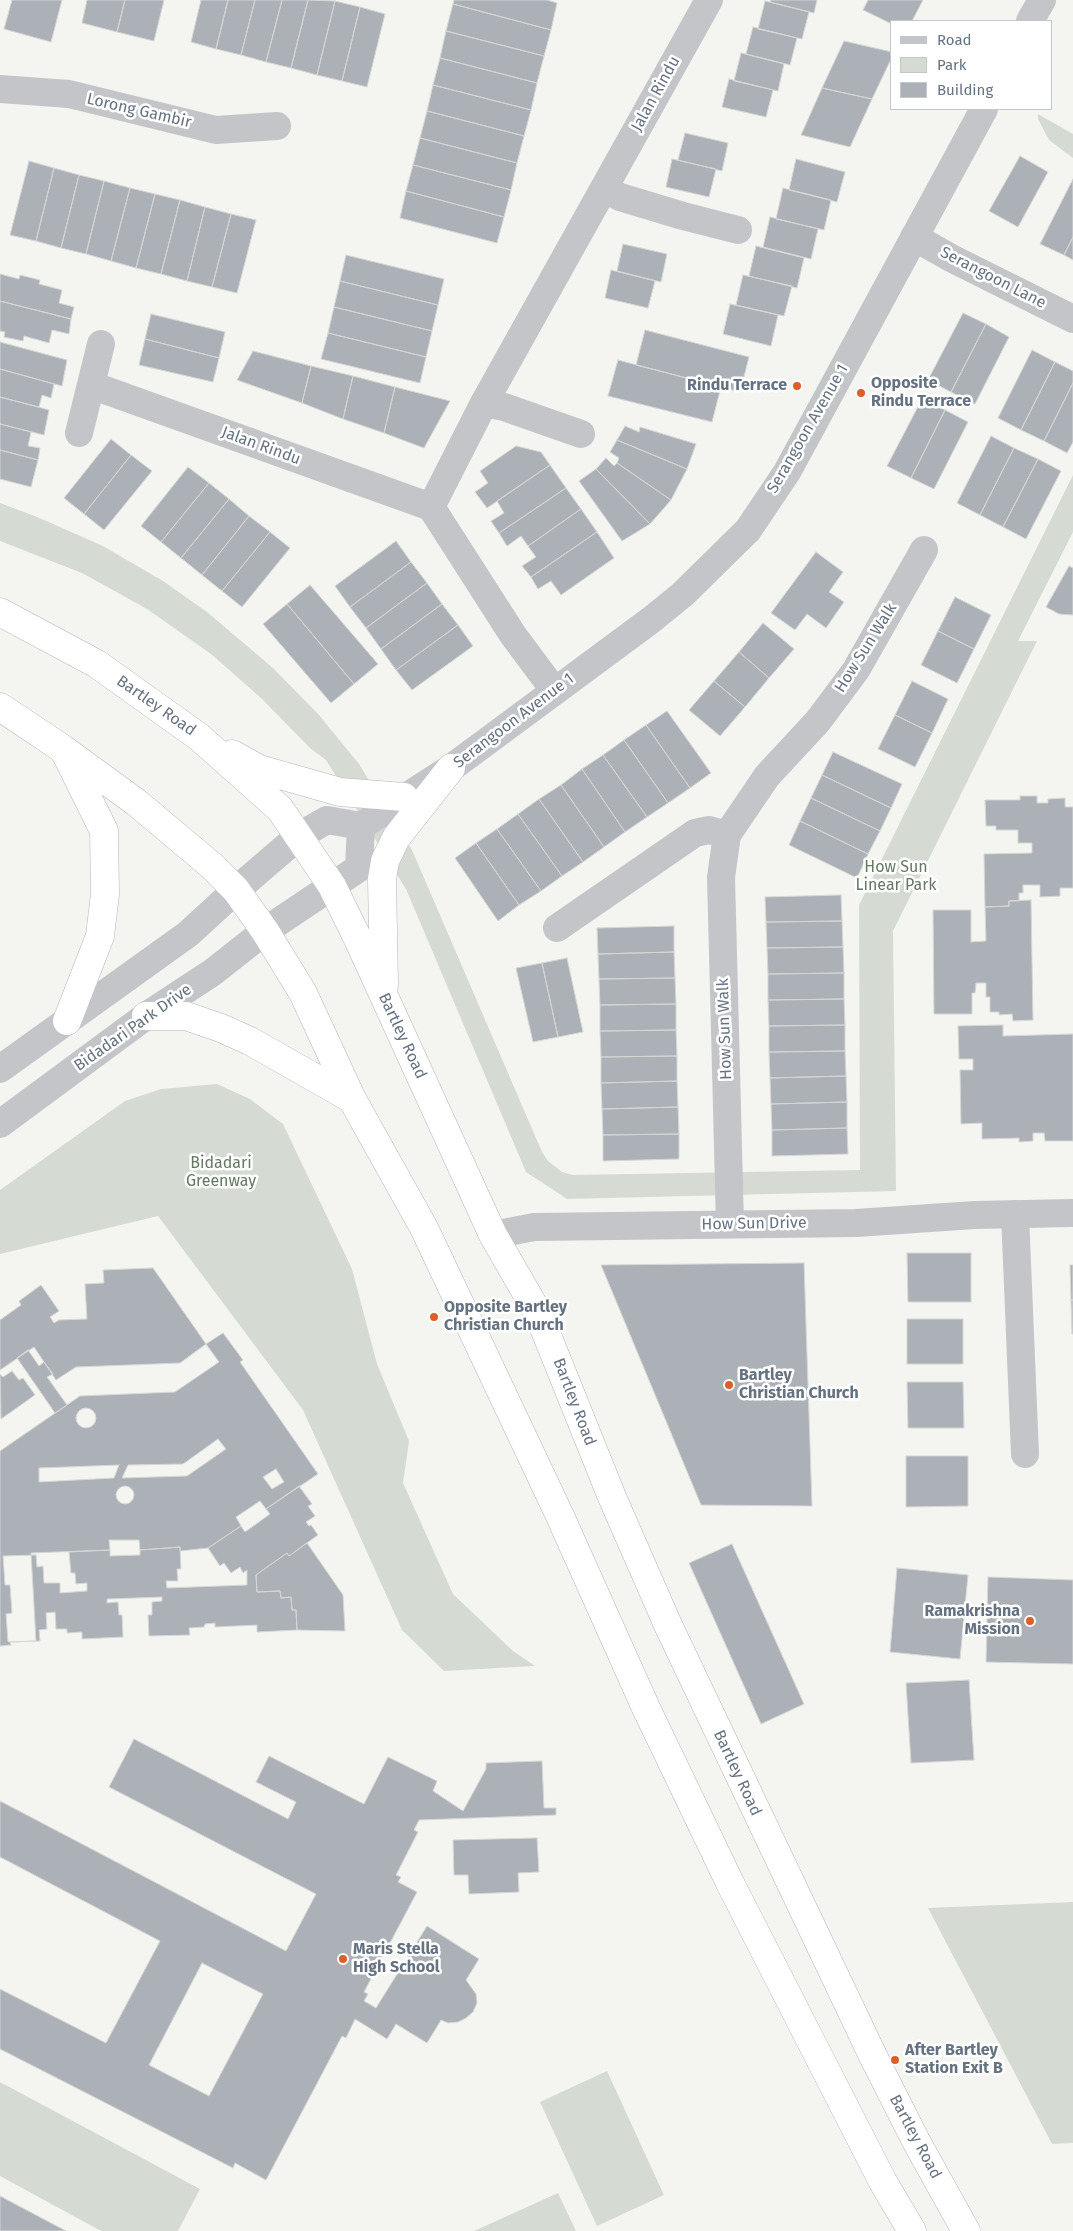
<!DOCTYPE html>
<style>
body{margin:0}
#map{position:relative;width:1073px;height:2231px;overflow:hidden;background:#f4f5f1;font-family:"Fira Sans",sans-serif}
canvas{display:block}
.legend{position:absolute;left:890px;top:20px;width:162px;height:90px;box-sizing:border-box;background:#fff;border:1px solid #c1c7cd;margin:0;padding:6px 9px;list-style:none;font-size:15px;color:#657281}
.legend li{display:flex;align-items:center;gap:10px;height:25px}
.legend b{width:25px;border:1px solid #c1c7cd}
</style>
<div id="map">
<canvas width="1073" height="2231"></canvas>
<ul class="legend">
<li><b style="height:6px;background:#c3c5c9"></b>Road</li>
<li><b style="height:14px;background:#d5dbd2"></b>Park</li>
<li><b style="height:14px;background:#abb1b7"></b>Building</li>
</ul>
</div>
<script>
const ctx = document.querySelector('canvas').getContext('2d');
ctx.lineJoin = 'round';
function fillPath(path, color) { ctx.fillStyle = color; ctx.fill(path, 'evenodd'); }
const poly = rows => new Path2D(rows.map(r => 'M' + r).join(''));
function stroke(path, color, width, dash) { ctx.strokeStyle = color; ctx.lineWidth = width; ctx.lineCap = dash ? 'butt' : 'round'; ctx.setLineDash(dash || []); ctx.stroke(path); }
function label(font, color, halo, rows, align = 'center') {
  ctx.font = font + ' "Fira Sans",sans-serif'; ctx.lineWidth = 5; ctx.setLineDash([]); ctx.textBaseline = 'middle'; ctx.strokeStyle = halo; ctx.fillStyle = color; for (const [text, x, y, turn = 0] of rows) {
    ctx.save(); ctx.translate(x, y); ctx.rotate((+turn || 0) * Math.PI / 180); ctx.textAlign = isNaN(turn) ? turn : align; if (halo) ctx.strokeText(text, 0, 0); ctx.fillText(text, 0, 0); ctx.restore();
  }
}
fillPath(poly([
 [1038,114,1073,134,1073,158,1049,140,1038,119],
 [1073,475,1073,532,1018,641,1037,641,893,931,896,1191,567,1199,526,1172,406,889,326,760,310,748,261,698,211,654,147,609,82,573,0,541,0,503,37,517,103,546,163,581,207,612,273,668,319,715,359,764,412,850,542,1152,548,1161,562,1172,573,1175,860,1170,859,905],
 [217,1084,250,1099,283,1124,352,1269,377,1364,409,1441,403,1483,453,1594,513,1651,535,1666,444,1671,402,1630,303,1410,158,1216,0,1254,0,1190,125,1101,161,1089],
 [1073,1902,1073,2143,1052,2144,928,1908],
 [607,2071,664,2195,597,2226,540,2102],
 [0,2082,200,2189,178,2231,101,2231,0,2176],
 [558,2193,576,2231,474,2231]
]), '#d5dbd2');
const building = poly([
 [12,0,62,0,51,42,4,29,12,0],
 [87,0,125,0,117,32,82,23,87,0],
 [125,0,164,0,154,41,117,32,125,0],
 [201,0,228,0,216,49,191,42,201,0],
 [228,0,255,0,241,55,216,49,228,0],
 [255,0,282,0,266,62,241,55,255,0],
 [282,0,308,0,291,68,266,62,282,0],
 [308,0,335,1,317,75,291,68,308,0],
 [454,0,547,0,557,3,551,30,453,4,454,0],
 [771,0,817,0,814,13,770,2,771,0],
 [868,0,923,0,912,21,892,21,892,24,863,10,868,0],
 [335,1,360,7,342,81,317,75,335,1],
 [765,1,809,12,802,39,758,29,765,1],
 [453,4,551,30,544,56,446,31,453,4],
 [360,7,385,14,367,87,342,81,360,7],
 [753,27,797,38,790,65,746,54,753,27],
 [446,31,544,56,537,83,440,58,446,31],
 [844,41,892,52,892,57,872,99,822,88,844,41],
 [741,53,784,64,778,91,734,81,741,53],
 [440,58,537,83,531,110,433,85,440,58],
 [729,79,773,90,766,117,722,107,729,79],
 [433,85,531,110,524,136,427,111,433,85],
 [822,88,872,99,850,147,801,135,822,88],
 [427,111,524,136,517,163,420,138,427,111],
 [685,133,728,143,722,171,678,160,685,133],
 [420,138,517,163,511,190,413,165,420,138],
 [1020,156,1048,172,1018,227,989,211,1020,156],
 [672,159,716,169,709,197,666,187,672,159],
 [796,159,845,172,837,202,789,190,796,159],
 [29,161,54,168,36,241,10,235,29,161],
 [413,165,511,190,504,217,406,191,413,165],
 [54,168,79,175,61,248,36,241,54,168],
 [79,175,104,181,86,254,61,248,79,175],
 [1073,179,1073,237,1064,255,1040,244,1073,179],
 [104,181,130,188,111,261,86,254,104,181],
 [130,188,155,194,136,268,111,261,130,188],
 [783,188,831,200,824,230,776,219,783,188],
 [406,191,504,217,497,243,400,218,406,191],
 [155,194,180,200,161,274,136,268,155,194],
 [180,200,205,207,187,281,161,274,180,200],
 [205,207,231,214,212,287,187,281,205,207],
 [231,214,256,220,237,293,212,287,231,214],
 [770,217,818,229,811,259,763,247,770,217],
 [1073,237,1073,260,1064,255,1073,237],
 [623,244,667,254,661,282,617,271,623,244],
 [756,246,804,258,797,288,749,276,756,246],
 [346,255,444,279,438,305,340,281,346,255],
 [611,270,655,281,648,308,605,298,611,270],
 [0,274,19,279,20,275,40,280,39,284,62,290,59,303,74,307,71,319,0,301,0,274],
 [743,275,792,286,784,316,736,305,743,275],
 [340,281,438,305,432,331,334,307,340,281],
 [0,301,71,319,69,334,52,330,49,343,24,336,23,341,4,337,5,332,0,331,0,301],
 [730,304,778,315,771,346,723,334,730,304],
 [334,307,432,331,426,357,328,333,334,307],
 [963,313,986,324,951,392,928,380,963,313],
 [151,314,225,332,219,358,145,339,151,314],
 [986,324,1009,337,975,404,951,392,986,324],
 [645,330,749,357,740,392,636,365,645,330],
 [328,333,426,357,420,383,321,359,328,333],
 [145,339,219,358,213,382,139,365,145,339],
 [0,342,67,360,62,386,0,369,0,342],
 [1032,350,1055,362,1021,430,998,418,1032,350],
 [253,351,311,366,302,403,237,380,253,351],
 [618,360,721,387,712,422,608,396,618,360],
 [1055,362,1073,371,1073,383,1044,441,1021,430,1055,362],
 [311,366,353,376,343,419,302,403,311,366],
 [0,369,54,384,51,398,42,395,39,407,0,397,0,369],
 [353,376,395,387,384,433,343,419,353,376],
 [1073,383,1073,442,1067,453,1044,441,1073,383],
 [395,387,450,401,424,448,384,433,395,387],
 [0,397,49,410,44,435,0,424,0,397],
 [922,399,945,410,911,478,887,466,922,399],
 [945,410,968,422,934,489,911,478,945,410],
 [0,424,31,432,28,446,40,448,38,460,0,450,0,424],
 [625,426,639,432,640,427,696,444,687,469,617,440,625,426],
 [991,436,1014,448,980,515,957,503,991,436],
 [111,439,131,455,84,514,64,498,111,439],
 [617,440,687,469,671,500,617,463,619,458,610,452,617,440],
 [516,446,541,452,550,465,487,508,475,492,488,483,480,471,516,446],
 [1014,448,1038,459,1003,527,980,515,1014,448],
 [0,450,38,460,31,487,0,479,0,450],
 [131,455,152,471,104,530,84,514,131,455],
 [606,458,614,466,617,463,671,500,650,524,596,469,606,458],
 [1038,459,1061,471,1026,539,1003,527,1038,459],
 [550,465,566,488,499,533,491,521,504,513,497,501,550,465],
 [188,467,209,483,161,542,141,526,188,467],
 [596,469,650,524,622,541,579,481,596,469],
 [209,483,229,499,181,558,161,542,209,483],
 [566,488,581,509,528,546,521,536,507,546,499,533,566,488],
 [229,499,249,516,202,575,181,558,229,499],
 [581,509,597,532,531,577,522,566,536,557,528,546,581,509],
 [249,516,270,532,222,591,202,575,249,516],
 [270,532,290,548,242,607,222,591,270,532],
 [597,532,614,558,561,595,551,581,538,589,531,577,597,532],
 [396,541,411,562,350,607,335,586,396,541],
 [816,552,843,572,829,592,844,602,826,628,807,614,795,630,771,613,816,552],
 [411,562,427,583,366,628,350,607,411,562],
 [1069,566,1073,568,1073,615,1059,614,1046,607,1069,566],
 [427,583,442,604,381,649,366,628,427,583],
 [310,585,378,664,354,684,287,604,310,585],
 [955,597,991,615,974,649,938,631,955,597],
 [287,604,354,684,331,703,263,624,287,604],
 [442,604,458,625,396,670,381,649,442,604],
 [763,623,794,649,769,678,739,652,763,623],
 [458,625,473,646,412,690,396,670,458,625],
 [938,631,974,649,957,683,921,665,938,631],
 [739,652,769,678,745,707,714,681,739,652],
 [714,681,745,707,720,736,689,710,714,681],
 [912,681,948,699,932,733,895,715,912,681],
 [667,711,711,773,690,788,646,725,667,711],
 [895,715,932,733,915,767,878,749,895,715],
 [646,725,690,788,668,803,624,740,646,725],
 [624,740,668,803,647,817,603,755,624,740],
 [833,752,902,784,891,808,822,775,833,752],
 [603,755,647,817,625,832,582,769,603,755],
 [582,769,625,832,604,847,561,785,582,769],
 [822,775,891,808,880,831,811,798,822,775],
 [561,785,604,847,583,862,539,799,561,785],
 [1020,796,1037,796,1037,803,1048,803,1048,799,1065,798,1065,807,1073,807,1073,888,1060,888,1060,896,1040,897,1040,885,1023,885,1023,893,1019,893,1019,901,1009,901,1009,906,985,907,984,854,1032,853,1032,843,1018,843,1018,830,996,830,996,826,986,826,985,800,1020,800,1020,796],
 [811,798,880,831,868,854,800,821,811,798],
 [539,799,583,862,562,876,518,814,539,799],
 [518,814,562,876,541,891,497,829,518,814],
 [800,821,868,854,857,878,789,845,800,821],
 [497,829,541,891,519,905,476,843,497,829],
 [476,843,519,905,498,921,455,858,476,843],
 [841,895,842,921,766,922,765,897,841,895],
 [1031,900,1033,1020,1013,1021,1012,1014,999,1015,999,1012,990,1012,990,997,986,997,986,983,976,983,975,993,972,993,972,1014,934,1014,933,910,971,910,971,942,986,941,985,907,1009,906,1009,901,1031,900],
 [842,921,843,947,767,948,766,922,842,921],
 [674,926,674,952,598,954,597,928,674,926],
 [843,947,844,973,768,974,767,948,843,947],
 [674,952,675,978,599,979,598,954,674,952],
 [567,958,583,1032,558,1037,542,963,567,958],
 [542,963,558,1037,533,1042,516,968,542,963],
 [844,973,844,999,768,1000,768,974,844,973],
 [675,978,676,1004,600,1005,599,979,675,978],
 [844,999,845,1025,769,1026,768,1000,844,999],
 [676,1004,676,1030,600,1031,600,1005,676,1004],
 [845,1025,845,1051,769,1052,769,1026,845,1025],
 [1003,1025,1003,1036,1073,1034,1073,1141,1045,1141,1044,1133,1033,1133,1033,1141,1019,1142,1019,1138,982,1139,982,1123,961,1124,960,1070,973,1070,973,1059,959,1059,958,1026,1003,1025],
 [676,1030,677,1056,601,1057,600,1031,676,1030],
 [845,1051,846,1076,770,1078,769,1052,845,1051],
 [677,1056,677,1081,601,1083,601,1057,677,1056],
 [846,1076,847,1102,771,1104,770,1078,846,1076],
 [677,1081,678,1107,602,1109,601,1083,677,1081],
 [847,1102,847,1128,772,1130,771,1104,847,1102],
 [678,1107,679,1134,603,1135,602,1109,678,1107],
 [847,1128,848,1154,772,1156,772,1130,847,1128],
 [679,1134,679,1159,603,1161,603,1135,679,1134],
 [907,1253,971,1253,971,1302,908,1302,907,1253],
 [804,1263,812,1506,701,1505,601,1265,804,1263],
 [1070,1265,1073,1265,1073,1300,1071,1300,1070,1265],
 [153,1268,206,1344,180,1363,76,1367,56,1380,34,1347,0,1370,0,1320,21,1305,19,1301,41,1285,59,1311,50,1317,54,1323,59,1320,87,1319,85,1284,104,1283,103,1270,153,1268],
 [1071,1300,1073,1300,1073,1334,1072,1334,1071,1300],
 [907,1319,963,1319,963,1364,907,1364,907,1319],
 [223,1333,243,1360,240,1362,318,1474,266,1509,260,1501,236,1517,241,1526,208,1548,180,1551,180,1547,140,1550,139,1540,109,1540,110,1550,31,1553,36,1641,10,1642,11,1645,0,1646,0,1451,80,1396,175,1392,219,1362,206,1344,223,1333],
 [218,1439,226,1449,187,1476,122,1478,128,1465,183,1464,218,1439],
 [119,1465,114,1478,39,1482,39,1468,119,1465],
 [28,1350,39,1366,44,1362,53,1374,47,1377,67,1405,55,1413,17,1358,28,1350],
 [12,1371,19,1380,23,1378,35,1395,1,1419,0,1374,3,1377,12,1371],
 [907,1382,963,1382,964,1428,908,1428,907,1382],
 '76 1418a10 10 0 1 1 20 0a10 10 0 1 1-20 0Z',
 [906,1456,968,1456,968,1506,906,1507,906,1456],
 [276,1469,284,1482,272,1489,263,1477,276,1469],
 '116 1495a9 9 0 1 1 18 0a9 9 0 1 1-18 0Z',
 [299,1486,312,1504,308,1506,315,1516,306,1522,309,1526,311,1525,318,1535,289,1556,287,1553,256,1575,257,1592,280,1591,281,1598,291,1597,292,1610,296,1610,297,1630,257,1632,257,1625,215,1627,215,1623,205,1624,204,1627,189,1628,190,1635,149,1636,148,1615,152,1615,152,1602,162,1601,162,1597,107,1599,107,1603,118,1602,119,1615,122,1615,123,1637,82,1639,82,1632,67,1633,67,1629,56,1629,55,1612,46,1613,47,1629,39,1630,40,1641,8,1642,6,1614,12,1613,10,1585,5,1585,3,1556,36,1555,37,1567,43,1566,44,1583,60,1583,60,1593,87,1591,87,1583,76,1584,75,1573,71,1573,69,1552,110,1550,110,1556,140,1555,140,1550,180,1547,181,1569,177,1569,178,1581,166,1581,167,1588,247,1585,247,1570,243,1573,240,1567,231,1573,224,1563,220,1566,208,1548,241,1526,245,1532,270,1514,266,1509,299,1486],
 [307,1543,343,1595,345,1631,297,1630,296,1610,292,1610,291,1597,281,1598,280,1591,257,1592,256,1575,287,1553,289,1556,307,1543],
 [732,1544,804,1704,761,1724,689,1563,732,1544],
 [897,1568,968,1575,960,1659,890,1652,897,1568],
 [988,1577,1073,1580,1073,1664,986,1662,988,1577],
 [969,1680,974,1760,911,1763,906,1683,969,1680],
 [134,1739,288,1819,296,1802,256,1782,269,1756,364,1804,388,1757,437,1781,433,1791,463,1811,486,1769,486,1763,542,1761,544,1808,556,1808,556,1815,419,1820,414,1830,418,1832,396,1875,401,1877,398,1882,417,1892,364,1992,368,1994,364,2001,376,2008,427,1926,479,1959,466,1980,476,1994,477,2003,473,2012,466,2018,458,2022,448,2023,441,2020,427,2043,396,2024,387,2039,355,2019,346,2038,342,2036,266,2180,235,2163,233,2168,0,2049,0,1989,106,2043,160,1941,0,1857,0,1801,286,1951,316,1894,109,1787,134,1739],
 [202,1963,263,1994,209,2096,149,2065,202,1963],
 [537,1838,539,1872,518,1873,519,1892,469,1894,468,1875,454,1875,453,1840,537,1838],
 [0,2196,66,2231,0,2231,0,2196]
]);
fillPath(building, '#abb1b7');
stroke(building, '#d6d6d4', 1);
const highway = poly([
 [0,612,97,664,199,737,280,809,332,886,357,937,493,1235,538,1313,612,1497,668,1625,873,2056,916,2141,966,2231],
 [0,707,63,749,137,803,212,866,236,890,265,931,303,993,352,1099,424,1228,560,1516,646,1708,730,1883,883,2182,912,2231],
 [65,752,104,831,105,894,100,936,67,1021],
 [232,754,259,769,340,792,404,797],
 [384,985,382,879,385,861,396,838,451,768],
 [146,1016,186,1016,221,1028,250,1041,352,1099]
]);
stroke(highway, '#b3b6b9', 29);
stroke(poly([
 [1030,21,1042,0],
 [0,89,69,94,216,130,277,126],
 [604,189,620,197,683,216,738,230],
 [914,237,951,258,1073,319],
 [91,385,431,507,513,635,554,690],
 [484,403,504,407,581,434],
 [79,433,101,344],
 [431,507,484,403,709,0],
 [557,928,695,833,709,830,727,835],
 [0,1069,188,934,236,890,299,836,327,820,361,826,451,768,651,620,683,594,748,530,787,472,984,109],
 [0,1124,146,1016,213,972,265,931,359,868,361,826],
 [1015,1214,1025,1454],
 [730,1224,721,877,727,835,767,776,818,721,856,670,924,550],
 [493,1235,534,1227,856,1223,975,1215,1073,1213]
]), '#c3c5c9', 28);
stroke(highway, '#fff', 28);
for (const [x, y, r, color] of [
 [797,386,5,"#dc5f29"],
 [861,393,5,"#dc5f29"],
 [434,1317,5,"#dc5f29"],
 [729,1385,5,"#dc5f29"],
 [1030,1621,5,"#dc5f29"],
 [343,1959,5,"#dc5f29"],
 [895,2060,5,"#dc5f29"]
]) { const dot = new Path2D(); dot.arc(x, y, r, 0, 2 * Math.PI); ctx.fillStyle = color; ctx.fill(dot); stroke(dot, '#fff', 2); }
label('16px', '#657281', '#fff', [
 ["Jalan Rindu",656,94,-61],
 ["Lorong Gambir",139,111,13],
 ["Serangoon Lane",993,278,27],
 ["Serangoon Avenue 1",808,429,-60],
 ["Jalan Rindu",261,446,20],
 ["How Sun Walk",866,648,-58],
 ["Bartley Road",156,706,35],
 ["Serangoon Avenue 1",514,721,-37],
 ["Bidadari Park Drive",133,1028,-35],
 ["How Sun Walk",725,1029,-92],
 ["Bartley Road",402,1036,65],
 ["How Sun Drive",754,1224,-1],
 ["Bartley Road",574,1402,69],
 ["Bartley Road",737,1773,65],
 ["Bartley Road",915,2137,62]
]);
label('bold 16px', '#657281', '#fff', [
 ["Opposite",871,384],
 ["Rindu Terrace",871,402],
 ["Rindu Terrace",787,386,"right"],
 ["Opposite Bartley",444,1308],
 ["Christian Church",444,1326],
 ["Bartley",739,1376],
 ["Christian Church",739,1394],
 ["Ramakrishna",1020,1612,"right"],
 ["Mission",1020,1630,"right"],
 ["Maris Stella",353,1950],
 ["High School",353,1968],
 ["After Bartley",905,2051],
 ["Station Exit B",905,2069]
], 'left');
label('16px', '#667863', '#fff', [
 ["How Sun",896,868],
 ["Linear Park",896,886],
 ["Bidadari",221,1164],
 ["Greenway",221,1182]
]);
</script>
